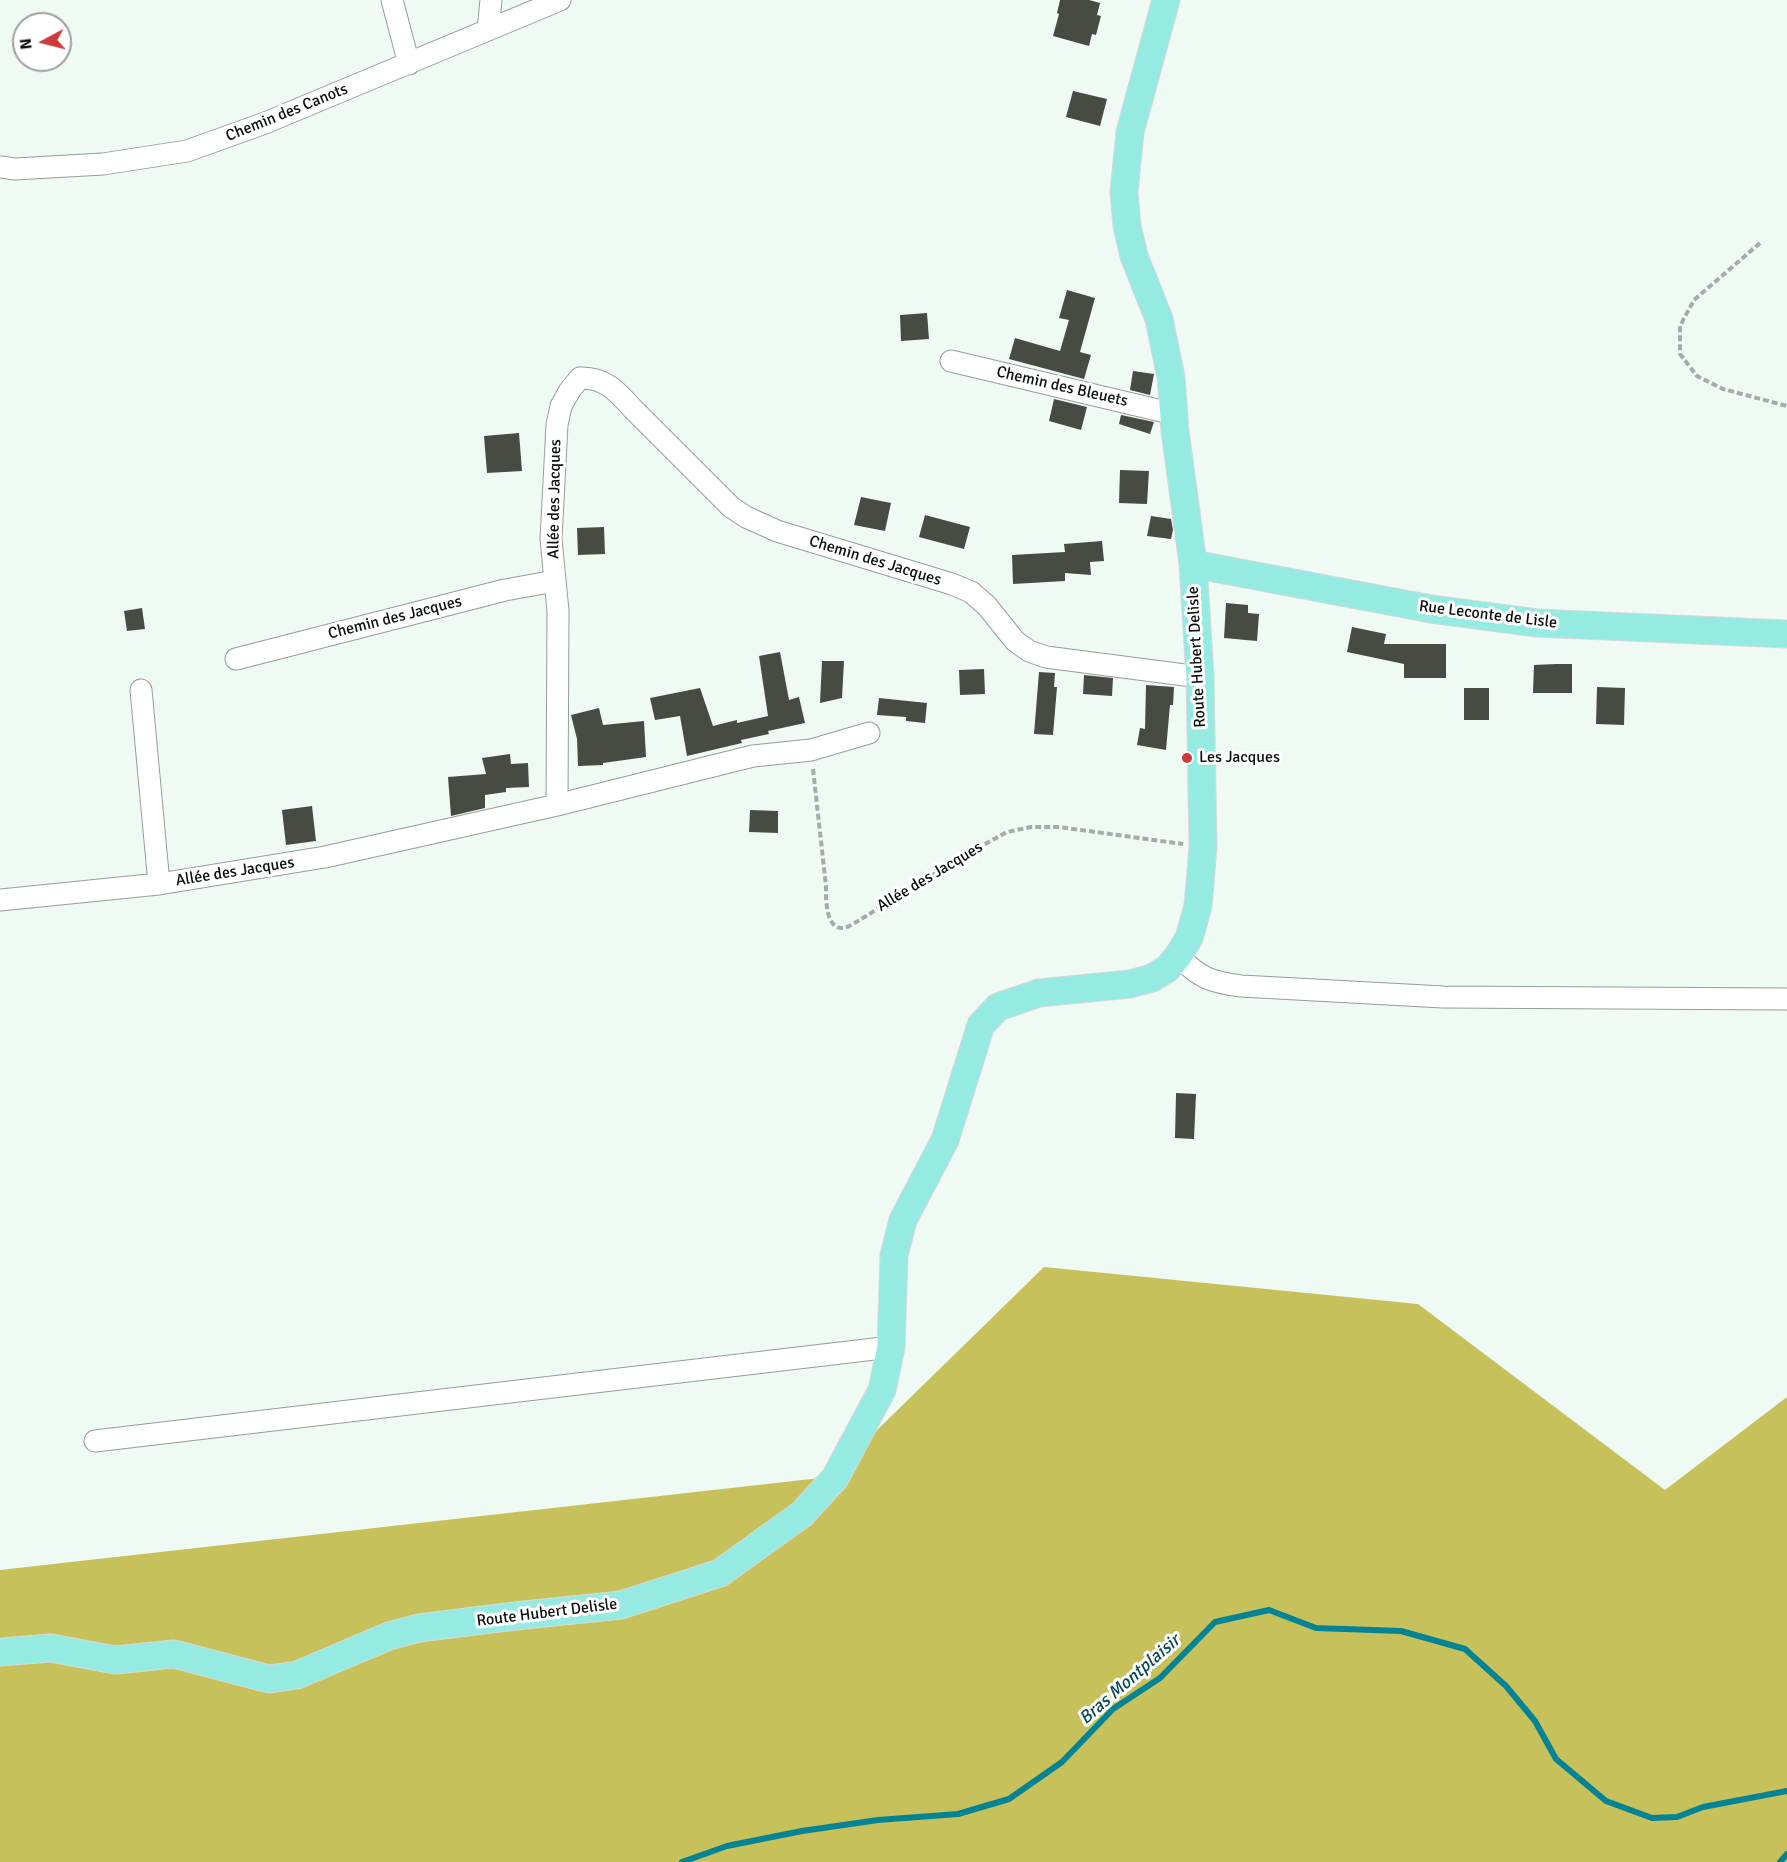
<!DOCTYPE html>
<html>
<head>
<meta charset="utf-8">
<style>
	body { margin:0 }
	#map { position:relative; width:1787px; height:1862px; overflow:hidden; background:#f0faf4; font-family:Signika,sans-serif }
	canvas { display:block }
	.north { position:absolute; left:12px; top:12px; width:60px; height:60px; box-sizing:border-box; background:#fff; border:2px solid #9d9f9e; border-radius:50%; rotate:263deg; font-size:16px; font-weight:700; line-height:24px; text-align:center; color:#0a0e0c }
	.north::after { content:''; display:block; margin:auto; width:21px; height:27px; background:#ca3b3a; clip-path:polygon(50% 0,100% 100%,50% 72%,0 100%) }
</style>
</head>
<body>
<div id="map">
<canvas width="1787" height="1862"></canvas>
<div class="north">N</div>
</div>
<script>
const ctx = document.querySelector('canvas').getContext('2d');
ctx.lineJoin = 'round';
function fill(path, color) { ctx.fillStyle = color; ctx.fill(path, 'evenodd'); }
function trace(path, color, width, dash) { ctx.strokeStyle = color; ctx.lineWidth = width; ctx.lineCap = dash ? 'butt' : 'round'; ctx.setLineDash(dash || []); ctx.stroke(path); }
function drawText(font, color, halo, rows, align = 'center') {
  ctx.font = font + ' Signika,sans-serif'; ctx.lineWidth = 6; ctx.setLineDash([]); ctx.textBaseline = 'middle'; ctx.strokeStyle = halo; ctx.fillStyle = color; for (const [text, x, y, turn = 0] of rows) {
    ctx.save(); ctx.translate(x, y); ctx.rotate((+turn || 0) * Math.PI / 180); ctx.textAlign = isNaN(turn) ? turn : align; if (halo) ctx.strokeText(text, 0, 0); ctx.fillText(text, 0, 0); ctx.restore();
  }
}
fill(new Path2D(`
	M 1044,1267 L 1418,1304 L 1665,1490 L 1787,1397 L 1787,1862 L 0,1862 L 0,1570 L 829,1477 Z`), '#c7c15b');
trace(new Path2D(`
	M 682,1862 L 727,1846 L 802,1831 L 878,1820 L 958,1814 L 1009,1799 L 1062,1762 L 1113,1709 L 1160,1678 L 1215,1622 L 1269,1610 L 1316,1628 L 1401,1631 L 1465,1649 L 1506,1686 L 1535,1721 L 1556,1759 L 1606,1801 L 1652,1818 L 1677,1817 L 1703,1807 L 1787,1791
	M 1780,1862 L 1787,1854`), '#038394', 6);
fill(new Path2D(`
	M 1060,0 L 1089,0 L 1100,3 L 1097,15 L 1101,16 L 1096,35 L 1092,34 L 1089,46 L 1053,36 L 1059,14 L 1057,13 Z
	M 1073,91 L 1107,99 L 1100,126 L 1066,117 Z
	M 1067,290 L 1095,298 L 1080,352 L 1091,355 L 1084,379 L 1009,359 L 1015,338 L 1060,351 L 1069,320 L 1059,318 Z
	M 927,313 L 929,339 L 901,341 L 900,315 Z
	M 1133,371 L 1154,374 L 1150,395 L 1130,390 Z
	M 1054,399 L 1087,407 L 1081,430 L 1049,421 Z
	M 1121,415 L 1154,422 L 1150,434 L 1119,424 Z
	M 519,433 L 522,471 L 487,473 L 484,436 Z
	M 1120,470 L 1149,471 L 1147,504 L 1119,503 Z
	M 861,497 L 891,503 L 885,531 L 854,525 Z
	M 925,515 L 970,527 L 964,549 L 919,537 Z
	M 1151,516 L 1171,519 L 1173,530 L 1171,539 L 1147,536 Z
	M 604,527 L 605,554 L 578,555 L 577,528 Z
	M 1102,541 L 1104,561 L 1090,562 L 1091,575 L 1065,573 L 1065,581 L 1013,584 L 1012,555 L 1065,552 L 1064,544 Z
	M 1226,603 L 1248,605 L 1248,613 L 1259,614 L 1257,641 L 1224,638 Z
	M 142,608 L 145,629 L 127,631 L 124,611 Z
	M 1352,627 L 1386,634 L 1384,644 L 1446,644 L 1446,678 L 1404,678 L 1404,664 L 1347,652 Z
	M 780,652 L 789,700 L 799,697 L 805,723 L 768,731 L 769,734 L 741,740 L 742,743 L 687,756 L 680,716 L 655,720 L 650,698 L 700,688 L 713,726 L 737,720 L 737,723 L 768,716 L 759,656 Z
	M 822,661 L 844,661 L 842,698 L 820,703 Z
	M 1556,664 L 1572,664 L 1572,693 L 1533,693 L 1534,665 Z
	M 984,669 L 985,694 L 960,695 L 959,670 Z
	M 1039,672 L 1055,673 L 1054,687 L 1057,687 L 1053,735 L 1034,734 Z
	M 1084,675 L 1113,678 L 1112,696 L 1083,694 Z
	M 1146,685 L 1174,687 L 1173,705 L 1170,705 L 1166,750 L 1137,745 L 1140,728 L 1145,729 Z
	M 1597,687 L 1625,688 L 1624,725 L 1596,724 Z
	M 1464,688 L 1489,688 L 1489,720 L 1464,720 Z
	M 879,698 L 927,703 L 925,723 L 906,721 L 906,717 L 877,715 Z
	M 599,708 L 603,725 L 644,721 L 646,757 L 603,763 L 603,765 L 578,766 L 577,739 L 571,715 Z
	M 510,754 L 511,764 L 528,763 L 529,787 L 506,788 L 506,792 L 485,795 L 485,808 L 451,816 L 448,777 L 486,774 L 482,758 Z
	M 312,806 L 316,841 L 286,845 L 282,810 Z
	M 750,810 L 778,811 L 778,833 L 749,832 Z
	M 1176,1093 L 1196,1094 L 1194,1139 L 1175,1138 Z`), '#474b44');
const minor = new Path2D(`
	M 392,0 L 409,64
	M 488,30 L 491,0
	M 0,167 L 15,169 L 103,164 L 187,151 L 265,123 L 560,0
	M 951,361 L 1174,414
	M 236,659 L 505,590 L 555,581
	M 141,690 L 159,884
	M 557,805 L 558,611 L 551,539 L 557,425 L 561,406 L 570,390 L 580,378 C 604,377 617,391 632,408 L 731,507 L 746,517 L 777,531 L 952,584 L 971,592 L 987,606 L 1015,641 L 1029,651 L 1046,657 L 1200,677
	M 0,900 L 159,884 L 325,857 L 557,805 L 753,756 L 811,750 L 869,733
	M 1178,956 C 1200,978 1210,982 1241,986 L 1443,997 L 1787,999
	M 95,1441 L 891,1347`);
const major = new Path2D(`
	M 1193,564 L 1431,609 L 1537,623 L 1787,634
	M 0,1652 L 51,1648 L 115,1660 L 174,1654 L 269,1679 L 297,1675 L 389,1636 L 419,1628 L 515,1616 L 621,1605 L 720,1573 L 802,1514 L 835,1478 L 882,1390 L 891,1347 L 894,1255 L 903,1220 L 945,1140 L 981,1025 L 998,1007 L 1039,993 L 1130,984 L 1152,978 L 1167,969 L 1178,956 L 1189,938 L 1198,906 L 1203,847 L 1200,677 L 1193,564 L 1175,431 L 1171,377 L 1159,319 L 1134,256 L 1127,226 L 1124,192 L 1130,132 L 1166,0`);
trace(minor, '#949e98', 23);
trace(major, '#d8d8d8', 29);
trace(new Path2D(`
	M 1760,243 L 1694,300 L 1680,326 L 1680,354 L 1697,376 L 1723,389 L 1787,406
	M 813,769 L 826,886 C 826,898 825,930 844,928 C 849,927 854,923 858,921 L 965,855 L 1007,832 L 1031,827 L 1059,827 L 1183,844`), '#a4aca7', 4, [6, 3]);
trace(minor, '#fff', 21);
trace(major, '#95ebe2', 27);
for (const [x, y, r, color] of [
	[1187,758,6,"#ca3b3a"]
]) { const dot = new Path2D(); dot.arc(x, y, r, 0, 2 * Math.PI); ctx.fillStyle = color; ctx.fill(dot); trace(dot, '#fff', 2); }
drawText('16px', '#0a0e0c', '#fff', [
	["Chemin des Canots",287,113,-22],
	["Chemin des Bleuets",1062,387,13],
	["Allée des Jacques",555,499,-89],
	["Chemin des Jacques",875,561,17],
	["Rue Leconte de Lisle",1488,615,7],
	["Chemin des Jacques",395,618,-14],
	["Route Hubert Delisle",1197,657,-93],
	["Allée des Jacques",235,872,-9],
	["Allée des Jacques",930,877,-31],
	["Route Hubert Delisle",547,1613,-7]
]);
drawText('16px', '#0a0e0c', '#fff', [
	["Les Jacques",1199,758]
], 'left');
drawText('italic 18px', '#094954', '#fff', [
	["Bras Montplaisir",1130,1680,-41]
]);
</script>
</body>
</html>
